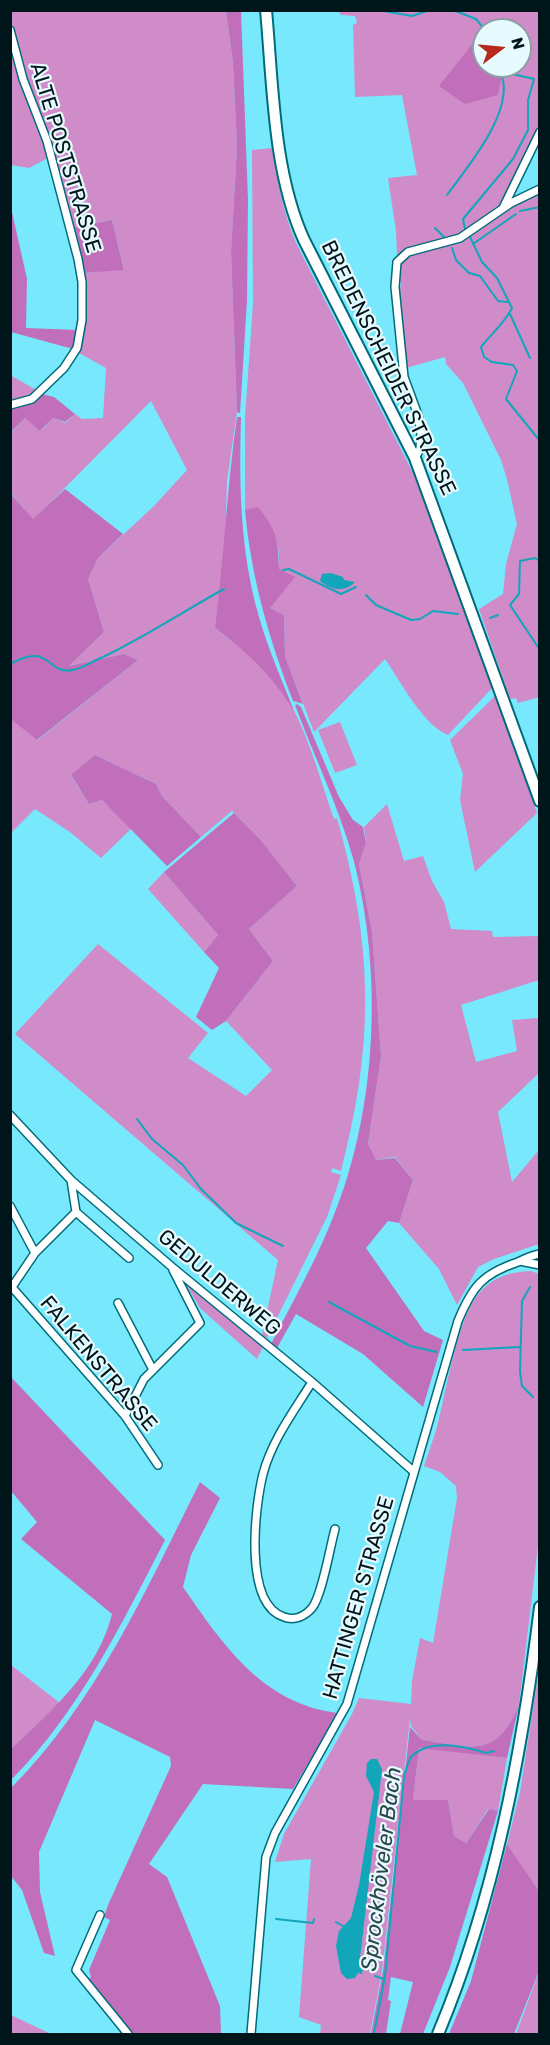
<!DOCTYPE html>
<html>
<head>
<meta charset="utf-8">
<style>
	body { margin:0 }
	#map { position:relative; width:550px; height:2045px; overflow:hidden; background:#78e8fc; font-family:Rubik,sans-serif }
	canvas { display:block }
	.frame { position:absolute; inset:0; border:12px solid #00161a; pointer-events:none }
	.north { position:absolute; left:472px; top:18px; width:60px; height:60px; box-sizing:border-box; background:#e7fafe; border:2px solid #8b9fa3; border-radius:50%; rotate:74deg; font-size:16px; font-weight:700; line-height:24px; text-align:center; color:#00161a }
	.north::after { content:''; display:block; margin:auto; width:21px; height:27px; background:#b72a1b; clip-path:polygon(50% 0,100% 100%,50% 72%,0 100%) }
</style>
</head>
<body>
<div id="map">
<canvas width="550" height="2045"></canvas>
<div class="frame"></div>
<div class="north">N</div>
</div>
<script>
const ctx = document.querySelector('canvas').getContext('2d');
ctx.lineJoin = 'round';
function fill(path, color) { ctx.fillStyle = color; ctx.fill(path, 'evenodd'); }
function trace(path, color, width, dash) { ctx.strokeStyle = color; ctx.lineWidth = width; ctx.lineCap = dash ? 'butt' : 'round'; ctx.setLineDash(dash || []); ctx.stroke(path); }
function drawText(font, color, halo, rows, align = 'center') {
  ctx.font = font + ' Rubik,sans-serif'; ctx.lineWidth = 4.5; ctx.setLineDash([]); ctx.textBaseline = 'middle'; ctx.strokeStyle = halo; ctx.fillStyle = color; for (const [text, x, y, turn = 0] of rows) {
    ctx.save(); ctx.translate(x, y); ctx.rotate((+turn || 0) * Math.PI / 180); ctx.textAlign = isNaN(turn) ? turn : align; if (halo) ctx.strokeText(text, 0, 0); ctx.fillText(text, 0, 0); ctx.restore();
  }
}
fill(new Path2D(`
	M 338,10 L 539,11 L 539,127 L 525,163 L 497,209 L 539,188 L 540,697 L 518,703 L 516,698 L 510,699 L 479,609 L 503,594 L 506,564 L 517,524 L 507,479 L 501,460 L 463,383 L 446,364 L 445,357 L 406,368 L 399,300 L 401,283 L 398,279 L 396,231 L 388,178 L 417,175 L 402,95 L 355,97 L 353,25 L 357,23 L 355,16 L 341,15 ZM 484,30 L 520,30 L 520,66 L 484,66 Z
	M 11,11 L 226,11 L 233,63 L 237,147 L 231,252 L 237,412 L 227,481 L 225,552 L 215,628 C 235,644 257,659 274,679 C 303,714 319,776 334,819 L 337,818 C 373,947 375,1041 341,1171 L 332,1168 L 331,1172 L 341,1175 L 327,1217 L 267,1338 L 262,1335 L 278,1260 L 15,1034 L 98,944 L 208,1033 L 188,1058 L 246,1096 L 272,1070 L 226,1021 L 273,961 L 249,929 L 297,886 L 260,839 L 232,811 L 201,837 L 162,796 L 156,784 L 95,755 L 71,776 L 89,804 L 102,800 L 132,828 L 101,858 L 70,832 L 35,809 L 11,833 L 11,718 L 38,740 L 138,660 L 124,654 L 69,666 L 104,632 L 88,579 L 98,558 L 154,506 L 187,470 L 151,401 L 33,520 L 11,493 L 11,433 L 25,418 L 41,431 L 53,418 L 65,423 L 75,414 L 82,419 L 103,418 L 106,368 L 79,353 L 86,320 L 83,273 L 124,269 L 112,220 L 72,228 L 11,21 Z
	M 10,43 L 47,152 L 46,159 L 29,168 L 11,165 Z
	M 272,148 C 277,182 283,211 296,243 L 415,477 L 494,686 L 448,735 C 423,725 401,682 385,659 L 314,732 L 285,656 L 284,615 L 270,608 C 280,563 288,547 258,508 L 245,510 L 245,417 L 253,304 L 252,150 Z
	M 10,375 L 38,391 L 29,398 L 11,404 Z
	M 497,694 L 537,813 L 475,872 L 460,800 L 463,774 L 450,740 Z
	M 340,722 L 357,765 L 335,773 L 318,730 Z
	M 387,804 L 404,861 L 423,856 L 432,881 L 444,902 L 451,929 L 492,931 L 493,937 L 539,936 L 539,980 L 461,1005 L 476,1062 L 517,1051 L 512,1020 L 539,1018 L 539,1073 L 498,1112 L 512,1182 L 539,1150 L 539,1244 L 494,1259 L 478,1267 L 457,1305 L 439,1269 L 399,1223 L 413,1180 L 395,1157 L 375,1160 L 368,1144 L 381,1056 L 372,933 L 359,864 L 366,843 L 364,827 Z
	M 164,872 L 218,935 L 204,952 L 148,889 Z
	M 531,1271 L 539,1274 L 539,1537 L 519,1705 C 495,1760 472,1747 422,1740 L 411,1726 L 410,1719 L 382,1971 L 370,2034 L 320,2034 L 321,2025 L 299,2017 L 311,1859 L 275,1862 L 284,1834 L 352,1714 L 359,1698 L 411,1704 L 412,1681 L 420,1638 L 433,1643 L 457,1498 L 456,1486 L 440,1472 L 424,1466 C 428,1454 432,1442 436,1431 C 446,1396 457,1315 481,1291 C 495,1276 511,1272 531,1271 Z
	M 181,1276 L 264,1345 L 257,1359 L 200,1308 Z
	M 11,1665 L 60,1703 L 11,1749 Z
	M 539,1670 L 539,1893 L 507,1844 L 520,1792 Z
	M 419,1747 L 507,1758 L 498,1811 L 488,1809 L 466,1843 L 454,1836 L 448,1800 L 413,1800 Z
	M 539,1972 L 539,2034 L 515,2034 L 516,2034 Z
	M 11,2015 L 51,2034 L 11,2034 Z`), '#d08bc9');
fill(new Path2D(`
	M 226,11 L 241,11 L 248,200 L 247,301 L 240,413 L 237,412 L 231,252 L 237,147 L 233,63 Z
	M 474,42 L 484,44 L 484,66 L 504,66 L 498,95 L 465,104 L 439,86 Z
	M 10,203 L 27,279 L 26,328 L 78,330 L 73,349 L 11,332 Z
	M 112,220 L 124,270 L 82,273 L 72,228 Z
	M 42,394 L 54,397 L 75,414 L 65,422 L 53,418 L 40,431 L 25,418 L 11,432 L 11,408 L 32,402 Z
	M 237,417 L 241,417 C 239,485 240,551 259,617 C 268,649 282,680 294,711 C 271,674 249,654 215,628 C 224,557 227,487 237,417 Z
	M 65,489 L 123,534 L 98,558 L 88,579 L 104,632 L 69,666 L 124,654 L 138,660 L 37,740 L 11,719 L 11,494 L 33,519 Z
	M 258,507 C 277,531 278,539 279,569 L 295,577 L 270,608 L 284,615 L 285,656 L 303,704 L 293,701 C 269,639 251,577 245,510 Z
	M 297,704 L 301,707 L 339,797 L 353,820 L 363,827 L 366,843 L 359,864 L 372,932 L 381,1056 L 368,1144 L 376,1160 L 395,1158 L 413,1180 L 399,1223 L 388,1221 L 366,1248 L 424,1331 L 443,1340 L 423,1407 L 363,1354 L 296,1314 L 277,1348 L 271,1344 C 291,1305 313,1266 330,1225 C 377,1115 384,974 353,858 C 338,805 314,756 295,705 Z
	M 95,755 L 156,784 L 162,796 L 201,837 L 167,866 L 102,800 L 89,804 L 71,775 Z
	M 234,813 L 260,839 L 297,886 L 249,929 L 273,961 L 226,1021 L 212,1030 L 196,1017 L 219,968 L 204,952 L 218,935 L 164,872 Z
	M 11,1377 L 165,1540 C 121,1625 79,1712 11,1780 L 11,1749 C 52,1710 98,1671 112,1614 L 21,1539 L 37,1522 L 11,1491 Z
	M 200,1482 L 220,1498 L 191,1555 L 183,1587 C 223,1645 263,1704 338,1713 L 293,1789 L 203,1784 L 149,1864 L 167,1877 L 220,2006 L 221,2034 L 133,2034 L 88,1980 L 91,1977 L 89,1970 L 110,1920 L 104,1917 L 108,1905 L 171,1766 L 170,1757 L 95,1720 L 39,1852 L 40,1892 L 55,1956 L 44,1953 L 22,1890 L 11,1876 L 11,1788 C 96,1703 147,1588 200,1482 Z
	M 519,1705 L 507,1758 L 419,1748 L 413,1800 L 448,1800 L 454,1836 L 466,1843 L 489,1809 L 498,1811 L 450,1967 L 423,2034 L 400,2034 L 413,1982 L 391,1977 L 388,2000 L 391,2001 L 386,2034 L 371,2034 L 383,1971 L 410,1727 L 422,1740 C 472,1747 495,1760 519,1705 Z
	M 507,1844 L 540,1893 L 539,1971 L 514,2034 L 449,2034 L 471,1981 Z`), '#c16fba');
fill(new Path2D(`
	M 331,573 L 343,577 L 344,580 L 355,582 C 344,593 332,590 320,581 L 322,574 Z
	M 371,1759 L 377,1759 L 382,1769 L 359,1967 L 363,1969 L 362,1974 L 358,1973 L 355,1978 L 347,1979 L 341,1973 L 336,1946 L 339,1931 L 351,1918 L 359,1885 L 374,1792 L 366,1776 L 367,1763 Z`), '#11a6ba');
trace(new Path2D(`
	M 378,10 L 412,16 L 430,10
	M 453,10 L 476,19 L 485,30
	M 447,195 C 468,166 518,108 500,71
	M 520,211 L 540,207
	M 435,228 L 446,239
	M 465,229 L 463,219 L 513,159 L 528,130 L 528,100 L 534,79 L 504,72 L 492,66
	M 470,237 L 482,262 L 497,278 L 512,308 C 504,324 492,333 481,347 L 484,357 L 492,362 L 513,365 L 517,371 L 506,399 L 540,441
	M 473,244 L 516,214
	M 452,248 L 456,260 L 469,273 L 480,276 L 498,301 L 507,302
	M 510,314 L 530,358
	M 540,561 L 535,558 L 520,561 L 519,594 L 510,605 L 540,650
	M 283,570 L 289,569 L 341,594 L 356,587
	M 366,595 L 376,605 L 411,620 L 420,619 L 433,611 L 458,614
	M 490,618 L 498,615
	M 10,664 C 52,641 45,675 73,670 C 83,668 93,661 103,657 C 145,637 184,611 224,589
	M 137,1119 L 152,1139 L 183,1165 L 201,1189 L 236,1223 L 283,1246
	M 530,1287 L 522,1301 L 520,1372 L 522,1386 L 533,1397
	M 329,1302 L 410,1346 L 437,1352
	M 463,1350 L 520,1347
	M 276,1919 L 313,1923 L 314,1919
	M 336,1922 L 343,1926
	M 375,1976 L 384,1979
	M 374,2034 L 385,1976 L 404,1776 C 406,1770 408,1762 411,1757 C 429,1738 464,1746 486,1753 L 494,1751`), '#11a6ba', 2);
const street = new Path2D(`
	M 10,30 L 23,79 L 47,141 L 78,259 L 82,282 L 82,320 L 77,348 L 64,368 L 32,399 L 10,405
	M 503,208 L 540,132
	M 415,458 L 420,449 L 421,433 L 418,415 L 404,377 L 395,287 L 397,262 L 408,252 L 460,238 L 511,203 L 540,189
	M 10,1115 L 71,1180 L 172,1267 L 312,1382 L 413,1471
	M 10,1206 L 35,1253
	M 76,1212 L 129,1258
	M 520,1261 L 540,1265
	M 10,1285 L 125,1416 L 158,1465
	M 12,1287 L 35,1253 L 76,1212 L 71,1180
	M 118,1303 L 153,1370
	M 312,1382 C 294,1411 272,1440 263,1474 C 255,1506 243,1604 284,1617 C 295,1621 305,1616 312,1608 C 322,1596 330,1547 335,1529
	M 125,1416 L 144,1379 L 200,1323 L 173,1270
	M 100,1915 L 76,1970 L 128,2034
	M 251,2034 L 266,1857 L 275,1833 L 347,1704 L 458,1321 C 472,1287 482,1274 518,1262 C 525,1259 531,1255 540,1254`);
const primary = new Path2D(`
	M 266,10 C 273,85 273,172 304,240 L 415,458 L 540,801
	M 438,2034 C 495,1898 522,1753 540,1607`);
trace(street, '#006c7a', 10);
trace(primary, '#006c7a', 14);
trace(street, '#fff', 7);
trace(primary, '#fff', 10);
drawText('21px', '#00161a', '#e7fafe', [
	["ALTE POSTSTRASSE",65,158,73],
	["BREDENSCHEIDER STRASSE",388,368,64],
	["GEDULDERWEG",219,1283,40],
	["FALKENSTRASSE",98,1364,50],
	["HATTINGER STRASSE",359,1598,-74]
]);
drawText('italic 22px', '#2a454a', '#e7fafe', [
	["Sprockhöveler Bach",382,1869,-83]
]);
</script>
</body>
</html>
